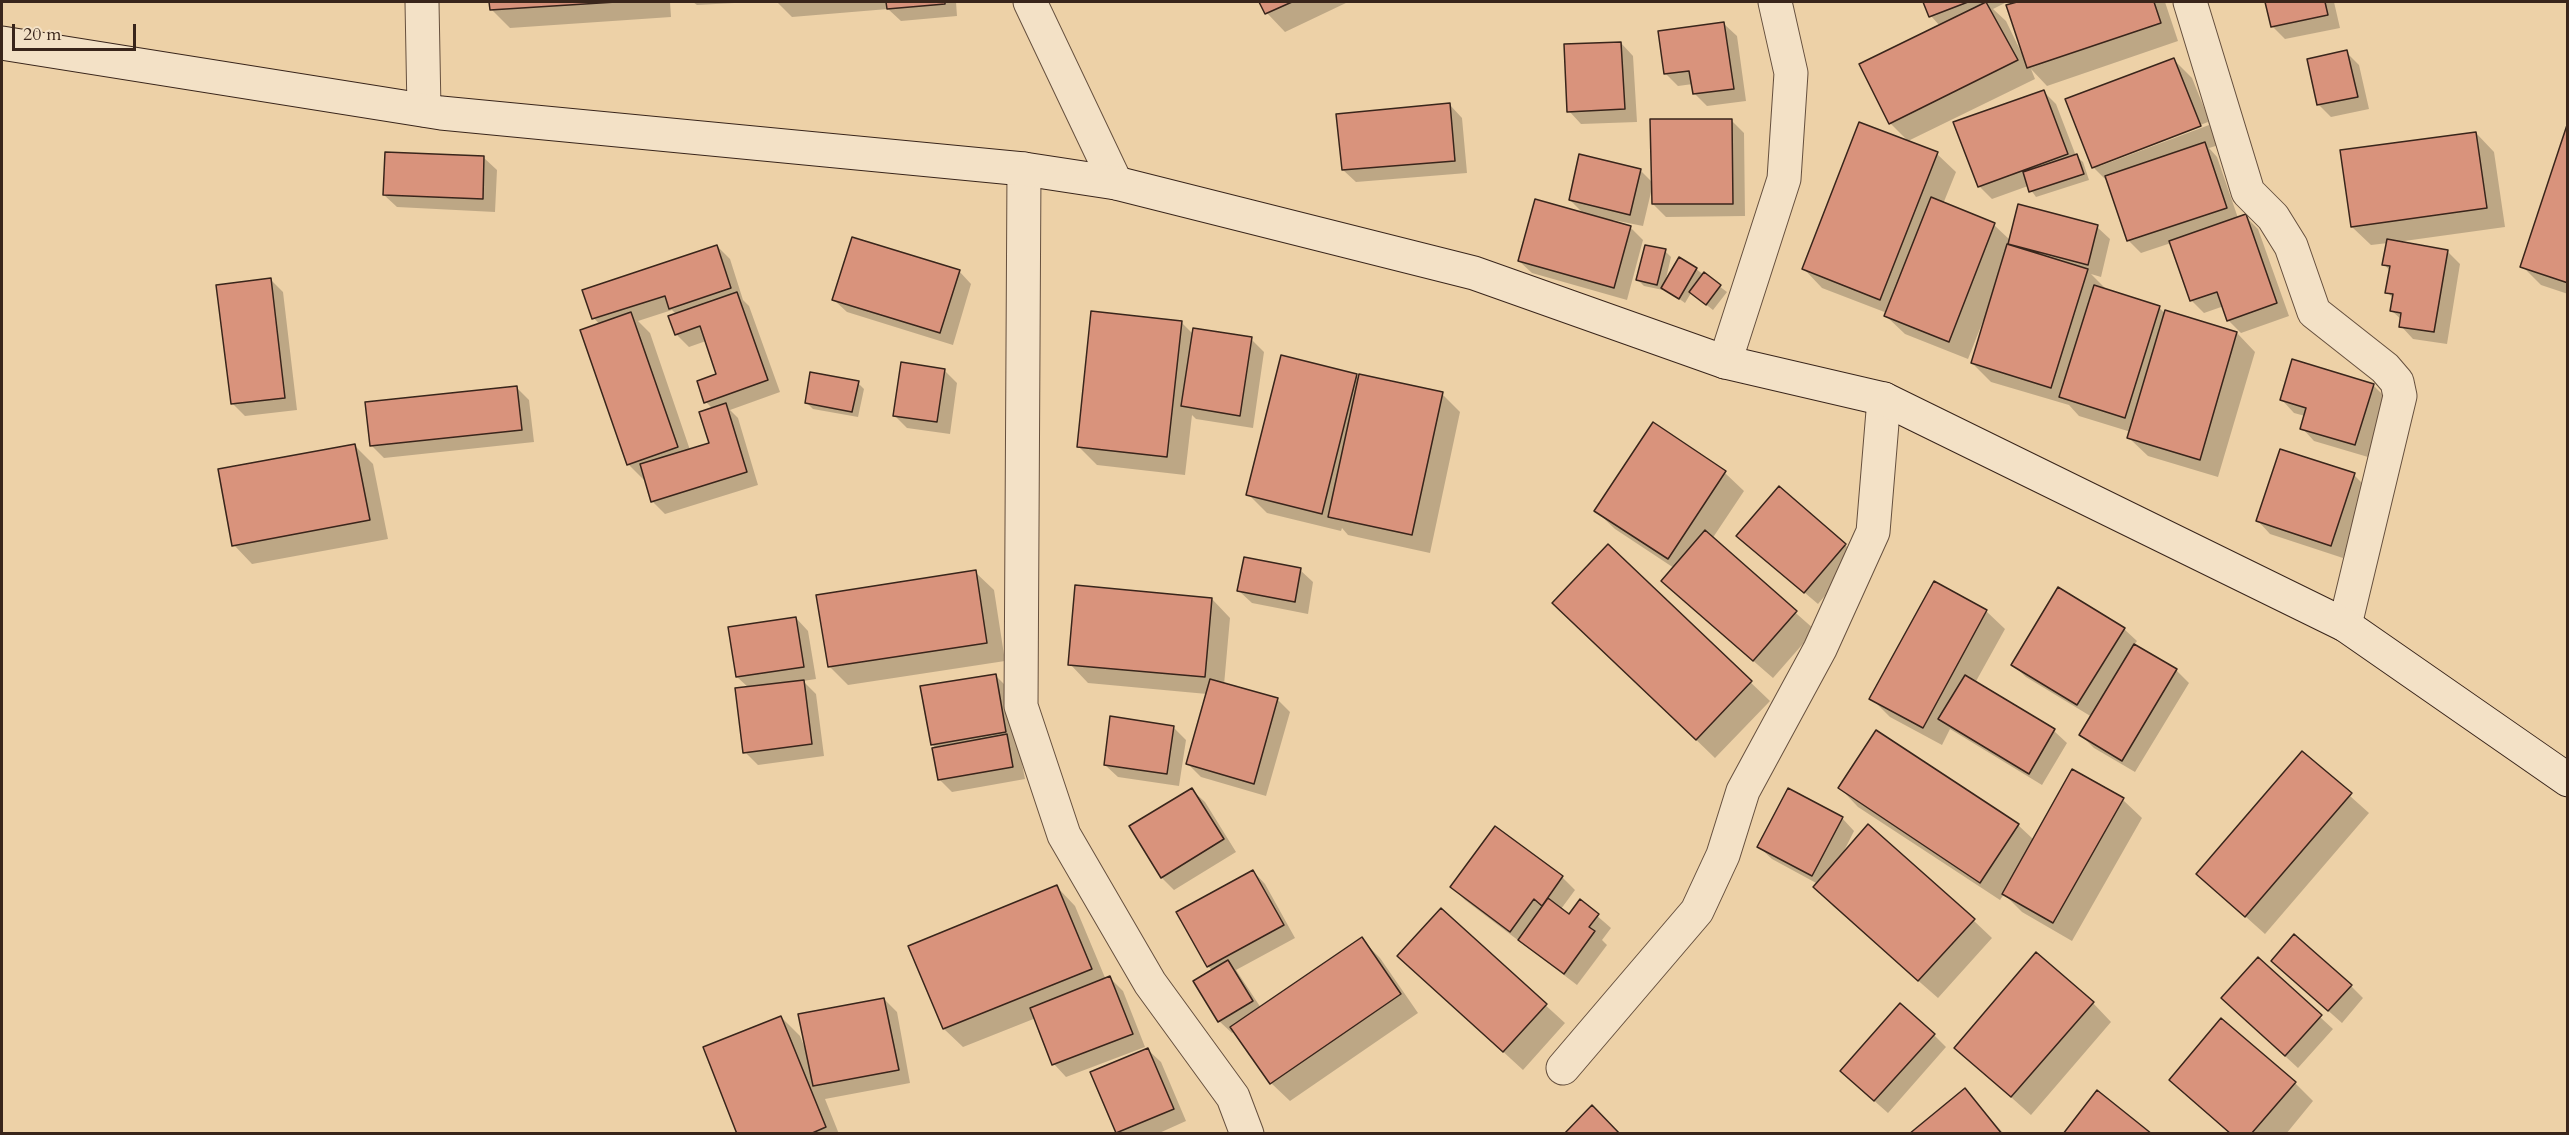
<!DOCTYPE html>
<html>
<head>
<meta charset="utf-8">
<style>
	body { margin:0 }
	#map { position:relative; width:2569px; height:1135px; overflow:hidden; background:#edd1a7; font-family:Cardo,serif }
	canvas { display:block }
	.frame { position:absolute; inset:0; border:3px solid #39251b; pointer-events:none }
	.scale { position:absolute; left:12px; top:24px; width:124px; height:27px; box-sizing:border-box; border:3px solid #39251b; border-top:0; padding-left:8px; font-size:18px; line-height:21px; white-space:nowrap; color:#39251b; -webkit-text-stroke:4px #f3e1c6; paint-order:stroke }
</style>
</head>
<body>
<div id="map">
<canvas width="2569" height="1135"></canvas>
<div class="frame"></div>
<div class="scale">20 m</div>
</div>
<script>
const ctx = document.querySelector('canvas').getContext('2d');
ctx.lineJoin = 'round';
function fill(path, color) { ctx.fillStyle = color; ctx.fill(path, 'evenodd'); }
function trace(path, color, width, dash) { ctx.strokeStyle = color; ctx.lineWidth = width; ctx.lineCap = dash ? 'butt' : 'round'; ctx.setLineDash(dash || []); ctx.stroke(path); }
fill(new Path2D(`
	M 491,2 L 670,2 L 671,17 L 510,28 L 491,9 Z
	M 693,2 L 753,2 L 697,5 Z
	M 777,2 L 956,2 L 957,16 L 901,21 L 888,9 L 792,17 Z
	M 1261,2 L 1348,2 L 1285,32 L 1267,13 Z
	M 1925,2 L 2007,2 L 1993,9 L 2006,21 L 2021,52 L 2023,51 L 2008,6 L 2022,2 L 2165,2 L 2178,41 L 2047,86 L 2031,69 L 2035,79 L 1908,141 L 1890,123 L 1940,26 L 1931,16 Z
	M 2267,2 L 2334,2 L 2340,28 L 2285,39 L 2272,26 Z
	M 1724,24 L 1737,36 L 1746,101 L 1707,106 L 1694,93 L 1693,84 L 1678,86 L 1665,73 Z
	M 1621,43 L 1633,56 L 1637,122 L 1581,124 L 1569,111 Z
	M 2346,52 L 2359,65 L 2369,109 L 2331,117 L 2318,104 Z
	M 2173,59 L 2192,78 L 2219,145 L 2209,148 L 2217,157 L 2238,218 L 2245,216 L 2258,229 L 2289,316 L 2241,333 L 2228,320 L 2224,306 L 2204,313 L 2191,300 L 2171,243 L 2141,253 L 2128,240 L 2109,183 L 2093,167 ZM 2208,122 L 2209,125 L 2100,166 L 2100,163 Z
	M 2043,91 L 2056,104 L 2076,156 L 2083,162 L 2089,180 L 2036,197 L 2028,186 L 1992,199 L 1979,186 Z
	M 1450,105 L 1462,118 L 1467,173 L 1356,182 L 1343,170 Z
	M 1731,120 L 1744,133 L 1745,216 L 1666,217 L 1653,204 L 1652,188 L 1643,226 L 1613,220 L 1612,222 L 1630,227 L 1643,240 L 1627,300 L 1532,273 L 1519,261 L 1584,214 L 1570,200 L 1640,170 L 1653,183 Z
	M 2568,128 L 2568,294 L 2541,285 L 2522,266 Z
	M 2476,133 L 2494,152 L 2505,227 L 2397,242 L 2447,251 L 2460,264 L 2447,344 L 2413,339 L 2401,326 L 2402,320 L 2392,311 L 2394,299 L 2387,292 L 2390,271 L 2384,264 L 2388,243 L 2371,245 L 2352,227 Z
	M 1937,154 L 1956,172 L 1943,204 L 1994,225 L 2010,240 L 2097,227 L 2110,239 L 2101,277 L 2091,274 L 2106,289 L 2159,307 L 2165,314 L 2237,333 L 2255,352 L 2218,477 L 2148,456 L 2129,438 L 2131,432 L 2079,416 L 2069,405 L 1991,382 L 1972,363 L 1985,322 L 1983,321 L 1968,359 L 1905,334 L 1886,316 L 1887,313 L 1822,288 L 1804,269 Z
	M 484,158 L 497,170 L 495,212 L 397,207 L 384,195 Z
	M 717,246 L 730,259 L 743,300 L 749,306 L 780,392 L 730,410 L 738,418 L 758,485 L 665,514 L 652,501 L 647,483 L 628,464 L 600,325 L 594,318 L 584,291 ZM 672,310 L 677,315 L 676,334 L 689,347 L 706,341 L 718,374 L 706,402 L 713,409 L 710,444 L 690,450 L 650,333 L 638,321 Z
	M 1665,251 L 1671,257 L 1665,283 L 1696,269 L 1727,292 L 1713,310 L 1691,293 L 1685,303 L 1664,288 L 1663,290 L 1644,286 L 1638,280 Z
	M 959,271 L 971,284 L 953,345 L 847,312 L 834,300 Z
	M 270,279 L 283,292 L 297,410 L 245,416 L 232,403 Z
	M 1181,322 L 1194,335 L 1251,339 L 1264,352 L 1253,428 L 1196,419 L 1192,415 L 1185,475 L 1097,465 L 1078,446 Z
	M 944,370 L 957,383 L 950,434 L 907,428 L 895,416 Z
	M 1356,375 L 1359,379 L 1442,394 L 1460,412 L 1430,553 L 1348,535 L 1342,528 L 1341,531 L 1267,513 L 1248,494 Z
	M 858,383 L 864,389 L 858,417 L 813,409 L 807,403 Z
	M 2373,385 L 2386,398 L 2368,457 L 2314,441 L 2302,428 L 2305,416 L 2294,413 L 2282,400 Z
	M 516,387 L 529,400 L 534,442 L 384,458 L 371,445 Z
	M 1653,425 L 1725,473 L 1744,491 L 1712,539 L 1815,630 L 1773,678 L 1682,599 L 1674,568 L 1615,529 L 1596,511 Z
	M 354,445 L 373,464 L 388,539 L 252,564 L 234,545 Z
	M 2354,475 L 2367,488 L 2343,558 L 2270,534 L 2258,521 Z
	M 1738,536 L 1845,545 L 1858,557 L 1818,604 Z
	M 1608,546 L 1770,701 L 1715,758 L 1573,621 Z
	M 1300,570 L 1313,582 L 1308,614 L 1252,603 L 1239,591 Z
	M 975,572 L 994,590 L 1005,661 L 848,685 L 829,666 Z
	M 1212,599 L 1230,618 L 1224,685 L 1277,699 L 1290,712 L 1266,796 L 1201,777 L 1188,764 L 1207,694 L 1088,683 L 1070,664 Z
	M 1986,611 L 2005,629 L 1975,683 L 2054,731 L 2067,743 L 2042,785 L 1950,729 L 1942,745 L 1890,717 L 1871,698 Z
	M 796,618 L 808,631 L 816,679 L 803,681 L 816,694 L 824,756 L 758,765 L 745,752 L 749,688 L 737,677 Z
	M 2124,629 L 2137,641 L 2134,645 L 2176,670 L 2189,683 L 2135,772 L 2094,748 L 2081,735 L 2092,717 L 2026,677 L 2013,665 Z
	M 995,675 L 1008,688 L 1016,745 L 1019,748 L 1025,779 L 952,792 L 939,779 L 936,749 L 932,744 Z
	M 1173,727 L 1186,740 L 1179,786 L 1118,777 L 1105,765 Z
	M 2302,753 L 2369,813 L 2265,934 L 2198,874 Z
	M 1840,788 L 2018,825 L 2034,840 L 2123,800 L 2142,818 L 2072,941 L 2022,912 L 2004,894 L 2000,900 L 1858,807 Z
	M 1192,790 L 1205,802 L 1236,852 L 1174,890 L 1162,878 L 1131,827 Z
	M 1842,818 L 1854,831 L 1842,855 L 1973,920 L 1992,938 L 1938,998 L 1833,906 L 1815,887 L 1818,884 L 1772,859 L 1759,847 Z
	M 1495,828 L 1562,877 L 1575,890 L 1561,909 L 1569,916 L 1580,901 L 1611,928 L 1602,940 L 1607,945 L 1577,985 L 1465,900 L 1452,887 Z
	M 1253,871 L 1265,884 L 1295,938 L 1236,970 L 1261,1008 L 1361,939 L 1380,958 L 1418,1013 L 1290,1101 L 1271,1083 L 1235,1031 L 1232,1033 L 1219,1021 L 1213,971 L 1208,966 Z
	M 1057,887 L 1075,906 L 1106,980 L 1110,978 L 1123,991 L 1145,1047 L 1066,1077 L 1054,1064 L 1036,1018 L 963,1047 L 944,1029 L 910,947 Z
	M 1441,910 L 1565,1023 L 1523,1070 L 1399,956 Z
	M 2258,960 L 2333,1029 L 2298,1068 L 2236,1011 Z
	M 2286,973 L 2351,986 L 2363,998 L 2342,1023 Z
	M 884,999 L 897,1012 L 910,1083 L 825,1099 L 839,1134 L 739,1134 L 781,1017 L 800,1036 L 806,1051 Z
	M 2093,1003 L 2111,1022 L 2031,1115 L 1956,1048 Z
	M 1934,1035 L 1946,1047 L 1888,1113 L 1854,1083 Z
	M 1148,1050 L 1161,1062 L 1186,1121 L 1157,1134 L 1119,1134 Z
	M 2171,1080 L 2295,1083 L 2313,1101 L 2286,1134 L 2230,1134 Z
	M 1965,1090 L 2004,1134 L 1911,1134 Z`), '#0003');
const building = new Path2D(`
	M 489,2 L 616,2 L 490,10 Z
	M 886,2 L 945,2 L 945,4 L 887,9 Z
	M 1259,2 L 1292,2 L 1265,14 Z
	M 1923,2 L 1968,2 L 1929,17 Z
	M 1986,2 L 2018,60 L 1889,124 L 1859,64 Z
	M 2017,2 L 2154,2 L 2161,23 L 2027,68 L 2006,5 Z
	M 2265,2 L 2325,2 L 2328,15 L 2271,27 Z
	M 1724,22 L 1734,89 L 1693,94 L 1689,71 L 1664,74 L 1658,31 Z
	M 1621,42 L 1625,109 L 1567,112 L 1564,44 Z
	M 2347,50 L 2358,97 L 2317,105 L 2307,59 Z
	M 2174,58 L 2201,126 L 2092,168 L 2065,99 Z
	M 2044,90 L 2068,154 L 1978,187 L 1953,122 Z
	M 1450,103 L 1455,161 L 1342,170 L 1336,114 Z
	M 1650,119 L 1732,119 L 1733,204 L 1652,204 Z
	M 1859,122 L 1938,152 L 1880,300 L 1802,269 Z
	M 2567,125 L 2568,125 L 2568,283 L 2520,267 Z
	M 2476,132 L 2487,208 L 2351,227 L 2340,150 Z
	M 2205,142 L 2227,208 L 2127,241 L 2105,176 Z
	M 385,152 L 484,156 L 483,199 L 383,195 Z
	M 1579,154 L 1641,169 L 1630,215 L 1569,200 Z
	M 2077,154 L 2084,174 L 2029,192 L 2023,172 Z
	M 1931,197 L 1995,223 L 1949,342 L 1884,316 Z
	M 1535,199 L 1631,226 L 1614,288 L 1518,261 Z
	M 2018,204 L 2098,225 L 2088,265 L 2008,244 Z
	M 2246,214 L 2277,303 L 2227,321 L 2217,292 L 2190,301 L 2169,241 Z
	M 852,237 L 960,270 L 940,333 L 832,300 Z
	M 2387,239 L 2448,250 L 2434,332 L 2399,327 L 2401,313 L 2390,311 L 2393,294 L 2385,293 L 2390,266 L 2382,265 Z
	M 2007,244 L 2088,269 L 2051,388 L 1971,363 Z
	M 717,245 L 731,288 L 669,309 L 665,296 L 592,319 L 582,290 Z
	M 1645,245 L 1666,249 L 1657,285 L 1636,280 Z
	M 1679,257 L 1697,268 L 1679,299 L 1661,288 Z
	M 1704,272 L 1721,285 L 1706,305 L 1689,292 Z
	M 271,278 L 285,398 L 231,404 L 216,285 Z
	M 2094,285 L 2160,306 L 2125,418 L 2059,397 Z
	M 737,292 L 768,380 L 704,403 L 697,381 L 716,374 L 700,326 L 675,335 L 668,316 Z
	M 2165,310 L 2237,332 L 2200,460 L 2127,438 Z
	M 1091,311 L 1182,321 L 1167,457 L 1077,447 Z
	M 631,312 L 678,447 L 627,465 L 580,330 Z
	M 1193,328 L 1252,337 L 1240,416 L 1181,406 Z
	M 1281,355 L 1357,374 L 1322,514 L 1246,495 Z
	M 2292,359 L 2374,384 L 2355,445 L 2300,429 L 2306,408 L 2280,400 Z
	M 901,362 L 945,369 L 937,422 L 893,416 Z
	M 810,372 L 859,381 L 852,412 L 805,403 Z
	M 1359,374 L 1443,392 L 1412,535 L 1328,517 Z
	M 517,386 L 522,430 L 370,446 L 365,402 Z
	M 726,403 L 747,472 L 651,502 L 640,464 L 709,443 L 699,412 Z
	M 1653,422 L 1726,471 L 1668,559 L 1594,511 Z
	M 355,444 L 370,520 L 232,546 L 218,469 Z
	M 2280,449 L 2355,473 L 2331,546 L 2256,521 Z
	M 1779,486 L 1846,544 L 1804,593 L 1736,536 Z
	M 1705,530 L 1797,611 L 1753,661 L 1661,581 Z
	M 1608,544 L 1752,681 L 1696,740 L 1552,603 Z
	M 1244,557 L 1301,568 L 1295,602 L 1237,591 Z
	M 976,570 L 987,643 L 828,667 L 816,595 Z
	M 1934,581 L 1987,610 L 1923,728 L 1869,699 Z
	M 1075,585 L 1212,598 L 1205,677 L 1068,665 Z
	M 2058,587 L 2125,628 L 2077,705 L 2011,665 Z
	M 796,617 L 804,667 L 736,677 L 728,627 Z
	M 2134,644 L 2177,669 L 2122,761 L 2079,735 Z
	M 996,674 L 1006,732 L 931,745 L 920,686 Z
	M 1965,675 L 2055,729 L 2029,774 L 1938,719 Z
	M 1210,679 L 1278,698 L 1254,784 L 1186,764 Z
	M 804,680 L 812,744 L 743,753 L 735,688 Z
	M 1110,716 L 1174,726 L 1167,774 L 1104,765 Z
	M 1876,730 L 2019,824 L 1980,883 L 1838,788 Z
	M 1007,734 L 1013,767 L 938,780 L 932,748 Z
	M 2302,751 L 2352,793 L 2245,917 L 2196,874 Z
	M 2072,769 L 2124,798 L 2053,923 L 2002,894 Z
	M 1192,788 L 1224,839 L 1161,878 L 1129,826 Z
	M 1788,788 L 1843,817 L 1812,876 L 1757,847 Z
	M 1868,824 L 1975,919 L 1918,981 L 1813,887 Z
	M 1495,826 L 1563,876 L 1542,906 L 1534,899 L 1510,932 L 1450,887 Z
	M 1253,870 L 1284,925 L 1207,967 L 1176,912 Z
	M 1057,885 L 1092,969 L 943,1029 L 908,946 Z
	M 1548,898 L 1569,914 L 1580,899 L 1599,914 L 1589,927 L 1595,931 L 1564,974 L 1518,940 Z
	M 1441,908 L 1547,1004 L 1503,1052 L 1397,956 Z
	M 2294,934 L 2352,985 L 2328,1011 L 2271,961 Z
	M 1362,937 L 1401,994 L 1270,1084 L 1230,1027 Z
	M 2036,952 L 2094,1002 L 2011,1097 L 1954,1048 Z
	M 2258,957 L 2322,1015 L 2285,1056 L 2221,998 Z
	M 1228,960 L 1253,1001 L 1218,1022 L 1193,981 Z
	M 1110,976 L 1133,1034 L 1052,1065 L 1030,1008 Z
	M 884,998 L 899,1070 L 813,1086 L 798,1014 Z
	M 1900,1003 L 1935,1034 L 1874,1101 L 1840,1071 Z
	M 781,1016 L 826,1127 L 810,1134 L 737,1134 L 703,1047 Z
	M 2221,1018 L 2296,1082 L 2251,1134 L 2231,1134 L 2169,1080 Z
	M 1148,1048 L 1174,1109 L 1116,1133 L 1090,1072 Z
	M 1965,1088 L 2002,1134 L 1909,1134 Z
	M 2097,1090 L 2152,1134 L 2063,1134 Z
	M 1592,1105 L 1620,1134 L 1564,1134 Z`);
fill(building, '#d9937c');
trace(building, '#39251b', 1.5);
const street = new Path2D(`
	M 422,2 L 424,110
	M 1030,2 L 1116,183
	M 2190,2 L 2248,192 L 2273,217 L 2291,246 L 2314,312 L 2385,368 L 2397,382 L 2400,396 L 2345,625
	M 1024,169 L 1021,706 L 1064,835 L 1150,983 L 1233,1097 L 1247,1134
	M 1725,362 L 1784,179 L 1791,73 L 1775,2
	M 1563,1068 L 1697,911 L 1723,855 L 1743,791 L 1820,649 L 1873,532 L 1884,399`);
const secondary = new Path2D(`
	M 2,43 L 441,113 L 1024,169 L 1116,183 L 1474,273 L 1725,362 L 1884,399 L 2345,625 L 2568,780`);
trace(street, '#66503e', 35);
trace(secondary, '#39251b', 35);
trace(street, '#f3e1c6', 33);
trace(secondary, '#f3e1c6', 33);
</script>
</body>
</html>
